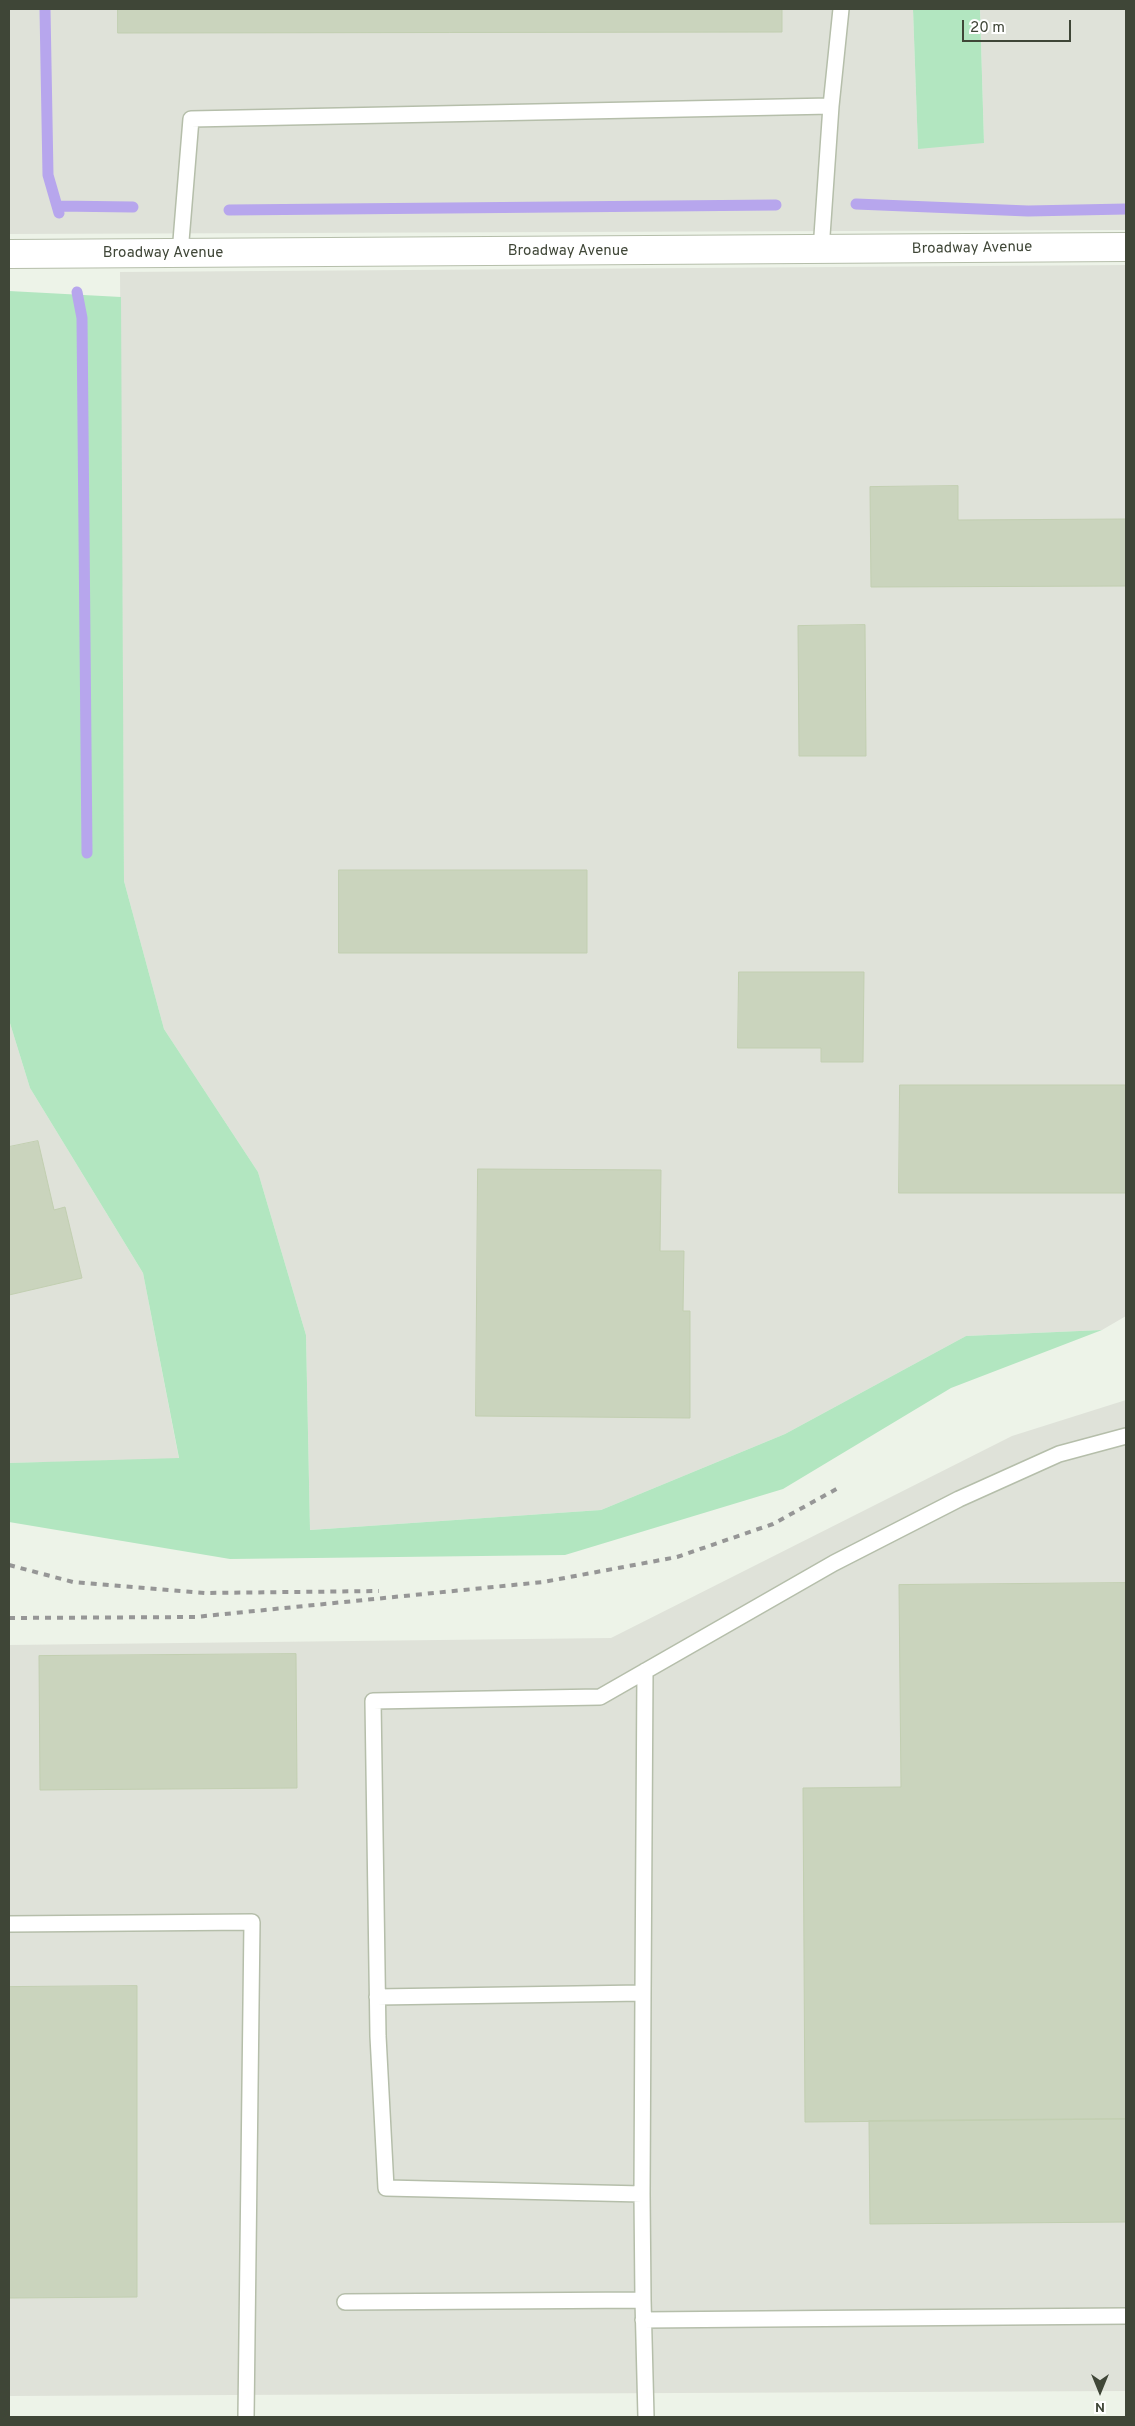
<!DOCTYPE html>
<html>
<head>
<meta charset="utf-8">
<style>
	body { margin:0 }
	#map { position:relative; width:1135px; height:2426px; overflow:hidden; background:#edf3e8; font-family:Overpass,sans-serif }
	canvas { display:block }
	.frame { position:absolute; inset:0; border:10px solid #3f4637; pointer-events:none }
	.north { position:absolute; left:1075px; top:2366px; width:50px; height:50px; -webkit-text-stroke:4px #fff; paint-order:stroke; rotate:180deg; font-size:14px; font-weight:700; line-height:20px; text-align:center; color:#3f4637 }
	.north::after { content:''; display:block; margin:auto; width:18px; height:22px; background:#3f4637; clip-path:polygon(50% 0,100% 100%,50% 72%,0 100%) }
	.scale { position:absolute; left:962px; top:20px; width:109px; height:22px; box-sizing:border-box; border:2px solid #3f4637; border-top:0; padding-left:6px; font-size:15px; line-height:18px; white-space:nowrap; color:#3f4637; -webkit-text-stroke:4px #fff; paint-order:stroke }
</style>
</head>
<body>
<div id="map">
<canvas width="1135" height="2426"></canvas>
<div class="frame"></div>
<div class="north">N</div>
<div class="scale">20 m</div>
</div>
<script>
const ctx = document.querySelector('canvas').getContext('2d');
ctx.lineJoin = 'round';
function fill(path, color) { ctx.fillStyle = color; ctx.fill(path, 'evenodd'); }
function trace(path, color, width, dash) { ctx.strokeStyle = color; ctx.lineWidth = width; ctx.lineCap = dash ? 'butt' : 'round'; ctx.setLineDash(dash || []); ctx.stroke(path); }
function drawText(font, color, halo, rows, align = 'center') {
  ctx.font = font + ' Overpass,sans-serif'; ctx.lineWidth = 4; ctx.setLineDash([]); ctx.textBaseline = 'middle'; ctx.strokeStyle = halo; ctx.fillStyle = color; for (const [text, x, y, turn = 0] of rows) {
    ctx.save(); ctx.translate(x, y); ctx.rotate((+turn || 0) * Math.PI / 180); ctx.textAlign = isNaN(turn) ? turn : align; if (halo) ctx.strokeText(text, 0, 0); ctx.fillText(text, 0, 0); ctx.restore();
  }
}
fill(new Path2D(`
	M 9,9 L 913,9 L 918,148 L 984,142 L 980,9 L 1126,9 L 1126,230 L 9,234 Z
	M 1126,265 L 1126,1316 L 1102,1330 L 966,1336 L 785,1434 L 601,1510 L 310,1530 L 306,1335 L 258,1172 L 164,1029 L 124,881 L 120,272 Z
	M 9,1020 L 30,1088 L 143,1273 L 179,1459 L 9,1463 Z
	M 1126,1400 L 1126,2391 L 9,2396 L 9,1645 L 611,1638 L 1012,1436 Z`), '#dfe2d9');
fill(new Path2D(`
	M 913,9 L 980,9 L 984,143 L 918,149 Z
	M 9,291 L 121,297 L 124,881 L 164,1029 L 258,1172 L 306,1335 L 310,1530 L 601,1510 L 785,1434 L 966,1336 L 1102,1330 L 951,1388 L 783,1489 L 565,1555 L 230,1559 L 9,1522 L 9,1463 L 179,1458 L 143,1273 L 30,1088 L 9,1020 Z`), '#b2e6c0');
trace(new Path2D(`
	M 45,9 L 48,175 L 59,213
	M 856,204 L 1028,211 L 1126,209
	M 57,206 L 133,207
	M 229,210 L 776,205
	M 77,292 L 82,318 L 87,853`), '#b7a6ed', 11);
const building = new Path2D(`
	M 118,9 L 782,9 L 782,32 L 118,33 Z
	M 958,486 L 958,520 L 1126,519 L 1126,586 L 871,587 L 870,487 Z
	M 865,625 L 866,756 L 799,756 L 798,626 Z
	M 339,870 L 587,870 L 587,953 L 339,953 Z
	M 739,972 L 864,972 L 863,1062 L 821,1062 L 821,1048 L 738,1048 Z
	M 900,1085 L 1126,1085 L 1126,1193 L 899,1193 Z
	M 38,1141 L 54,1210 L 65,1207 L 82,1278 L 9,1295 L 9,1147 Z
	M 478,1169 L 661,1170 L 660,1251 L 684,1251 L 683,1311 L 690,1311 L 690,1418 L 476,1416 Z
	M 1126,1583 L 1126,2119 L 805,2122 L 803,1788 L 901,1787 L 899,1585 Z
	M 296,1654 L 297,1788 L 40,1790 L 39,1656 Z
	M 137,1986 L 137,2297 L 9,2298 L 9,1987 Z
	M 1126,2119 L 1126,2222 L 870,2224 L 869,2121 Z`);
fill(building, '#cad4bd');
trace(building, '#c2cfb1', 1);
const service = new Path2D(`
	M 821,250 L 831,106 L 841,9
	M 180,253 L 191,119 L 831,106
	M 9,1924 L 252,1922 L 246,2417
	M 643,1993 L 645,1671
	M 377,1997 L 643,1993 L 642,2194
	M 643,2300 L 642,2194 L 386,2188 L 378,2036 L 373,1701 L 600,1697 L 834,1563 L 959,1499 L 1059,1454 L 1126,1436
	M 345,2302 L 643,2300 L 646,2417
	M 643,2320 L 1126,2316`);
const tertiary = new Path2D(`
	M 9,254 L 1126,247`);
trace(service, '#b5beaa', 18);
trace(tertiary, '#b5beaa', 30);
trace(service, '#fff', 15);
trace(tertiary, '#fff', 28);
trace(new Path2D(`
	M 9,1565 L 73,1582 L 205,1593 L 379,1591
	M 9,1618 L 195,1617 L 543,1582 L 677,1557 L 773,1524 L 840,1487`), '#969696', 4, [6, 6]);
drawText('15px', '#3f4637', '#fff', [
	["Broadway Avenue",972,249,-1],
	["Broadway Avenue",568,252],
	["Broadway Avenue",163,254]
]);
</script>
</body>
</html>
